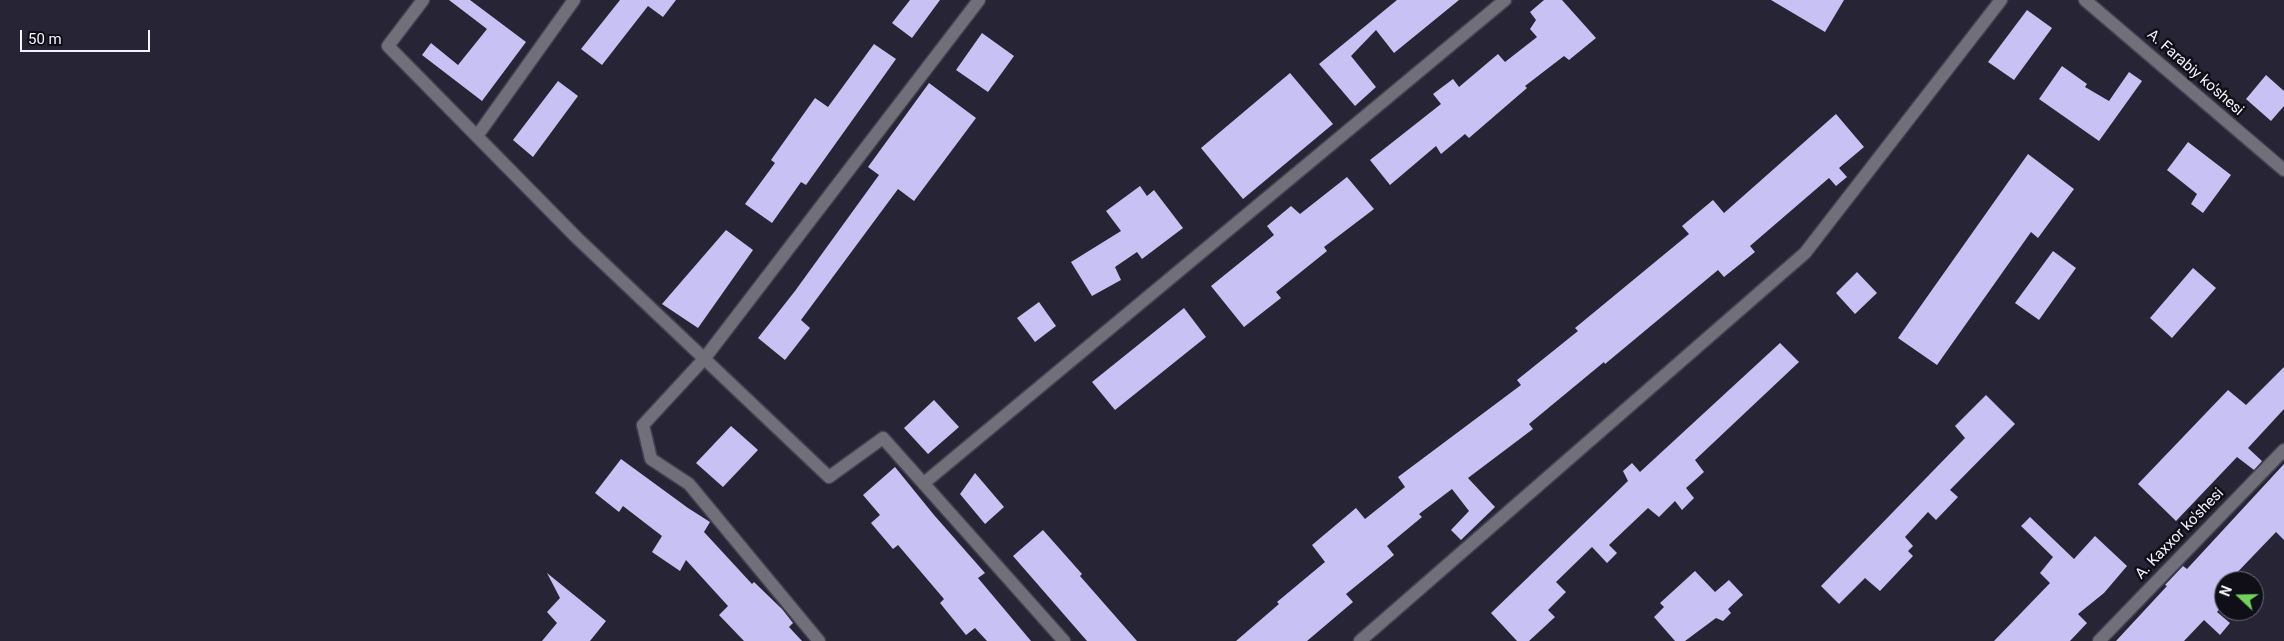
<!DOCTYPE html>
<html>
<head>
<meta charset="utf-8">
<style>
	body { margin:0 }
	#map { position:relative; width:2284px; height:641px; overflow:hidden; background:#272436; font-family:Roboto,sans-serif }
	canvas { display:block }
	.north { position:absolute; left:2214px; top:571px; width:50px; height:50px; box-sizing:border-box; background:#100f17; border:1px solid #6b6a74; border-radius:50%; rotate:291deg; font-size:14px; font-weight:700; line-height:20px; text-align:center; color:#f3f2ff }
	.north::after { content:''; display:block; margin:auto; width:18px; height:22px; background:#72d25d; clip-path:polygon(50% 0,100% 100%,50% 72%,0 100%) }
	.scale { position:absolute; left:20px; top:30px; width:130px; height:22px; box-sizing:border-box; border:2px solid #f3f2ff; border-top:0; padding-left:6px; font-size:15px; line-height:18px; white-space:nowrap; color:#f3f2ff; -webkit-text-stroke:4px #100f17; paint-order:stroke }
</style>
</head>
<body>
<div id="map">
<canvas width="2284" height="641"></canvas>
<div class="north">N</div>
<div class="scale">50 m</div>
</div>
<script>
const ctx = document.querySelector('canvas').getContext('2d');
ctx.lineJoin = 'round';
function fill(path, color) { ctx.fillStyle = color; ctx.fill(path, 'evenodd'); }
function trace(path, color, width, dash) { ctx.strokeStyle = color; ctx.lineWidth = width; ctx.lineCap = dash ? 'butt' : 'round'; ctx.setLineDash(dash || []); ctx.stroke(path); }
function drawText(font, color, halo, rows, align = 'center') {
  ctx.font = font + ' Roboto,sans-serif'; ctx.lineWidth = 5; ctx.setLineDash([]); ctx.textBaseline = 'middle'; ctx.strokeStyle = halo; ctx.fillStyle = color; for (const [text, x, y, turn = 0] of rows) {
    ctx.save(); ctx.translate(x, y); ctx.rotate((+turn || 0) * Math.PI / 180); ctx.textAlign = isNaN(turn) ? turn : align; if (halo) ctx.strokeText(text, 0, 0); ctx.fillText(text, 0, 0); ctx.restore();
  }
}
fill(new Path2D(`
	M 449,0 L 470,0 L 526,42 L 482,101 L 422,55 L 431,43 L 458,65 L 487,29 Z
	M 620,0 L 676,0 L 663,17 L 648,6 L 602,65 L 581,49 Z
	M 910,0 L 940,0 L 912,38 L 892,23 Z
	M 1397,0 L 1459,0 L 1394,53 L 1376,30 L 1351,56 L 1376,87 L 1355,106 L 1319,64 Z
	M 1544,0 L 1562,0 L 1596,38 L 1569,60 L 1564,56 L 1525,86 L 1527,88 L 1469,138 L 1465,134 L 1441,154 L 1436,146 L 1390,185 L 1370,160 L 1441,104 L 1433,94 L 1453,79 L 1459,87 L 1498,54 L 1505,62 L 1537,37 L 1530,29 L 1536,20 L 1530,12 Z
	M 1771,0 L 1844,0 L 1825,32 Z
	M 2027,10 L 2052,28 L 2014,80 L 1988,62 Z
	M 982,33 L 1014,56 L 988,92 L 956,70 Z
	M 874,44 L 896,59 L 806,185 L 801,182 L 772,223 L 745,204 L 775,163 L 771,160 L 815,98 L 828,107 Z
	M 2062,66 L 2087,84 L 2085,87 L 2109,101 L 2129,72 L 2142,81 L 2099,141 L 2039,99 Z
	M 1290,73 L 1333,124 L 1243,199 L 1201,148 Z
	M 2266,75 L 2284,91 L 2284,106 L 2271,121 L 2246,99 Z
	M 558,81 L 578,96 L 533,157 L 513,140 Z
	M 929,83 L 976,118 L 914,201 L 898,189 L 801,320 L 810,328 L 785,360 L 758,338 L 795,291 L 879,175 L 868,167 Z
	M 1836,114 L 1864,147 L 1839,168 L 1847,177 L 1836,186 L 1829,178 L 1750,246 L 1755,252 L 1724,277 L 1718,270 L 1605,364 L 1604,362 L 1529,424 L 1533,429 L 1468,478 L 1495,507 L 1461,540 L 1451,530 L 1469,511 L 1452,489 L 1419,514 L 1422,517 L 1387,546 L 1394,555 L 1346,594 L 1353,602 L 1307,641 L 1236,641 L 1279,604 L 1277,602 L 1325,562 L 1312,545 L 1356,508 L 1365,519 L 1405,487 L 1398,477 L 1521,385 L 1517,380 L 1578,331 L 1575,328 L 1689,234 L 1682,226 L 1713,200 L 1724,213 Z
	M 2188,142 L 2231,175 L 2203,213 L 2191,204 L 2197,194 L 2167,170 Z
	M 2028,154 L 2074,189 L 2038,238 L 2031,232 L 1937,365 L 1898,338 Z
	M 1347,177 L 1374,209 L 1324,247 L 1327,251 L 1276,292 L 1281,298 L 1244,327 L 1211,286 L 1274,235 L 1267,226 L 1291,206 L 1300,214 Z
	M 1140,186 L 1147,196 L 1154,190 L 1183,228 L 1142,259 L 1137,252 L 1115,267 L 1121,280 L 1092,296 L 1071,262 L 1121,231 L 1106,211 Z
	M 726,230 L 753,250 L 698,328 L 662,304 Z
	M 2053,251 L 2076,268 L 2039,320 L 2015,303 Z
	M 2193,268 L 2216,288 L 2172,338 L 2150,318 Z
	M 1857,272 L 1877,293 L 1855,314 L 1836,293 Z
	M 1039,302 L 1056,326 L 1035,342 L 1017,318 Z
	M 1184,308 L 1206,337 L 1115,410 L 1092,382 Z
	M 1780,343 L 1799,362 L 1695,460 L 1704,472 L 1686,488 L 1694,498 L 1682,510 L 1675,501 L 1659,517 L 1648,508 L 1609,545 L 1617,553 L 1607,563 L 1592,547 L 1556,582 L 1566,592 L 1548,610 L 1555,617 L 1529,641 L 1517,641 L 1491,613 L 1628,481 L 1623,471 L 1632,463 L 1640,472 Z
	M 2284,367 L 2284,409 L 2248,448 L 2262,461 L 2254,470 L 2237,457 L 2176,521 L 2138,484 L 2228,390 L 2246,405 Z
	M 1986,395 L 2015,424 L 1950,490 L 1958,497 L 1936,520 L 1928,512 L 1905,537 L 1913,546 L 1908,551 L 1913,556 L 1880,591 L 1865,578 L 1839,604 L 1821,586 L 1965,438 L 1955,426 Z
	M 934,400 L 959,427 L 928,454 L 904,428 Z
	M 731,426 L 758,450 L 723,487 L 696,463 Z
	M 621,459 L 688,508 L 710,522 L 704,532 L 752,584 L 754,582 L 782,609 L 793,623 L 789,627 L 802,641 L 744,641 L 719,615 L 728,606 L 686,560 L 680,571 L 652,552 L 662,536 L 623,506 L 619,512 L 595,493 Z
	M 2284,464 L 2284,540 L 2276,532 L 2229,581 L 2224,581 L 2224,604 L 2217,612 L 2230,623 L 2220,635 L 2204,620 L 2184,641 L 2116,641 L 2167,586 L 2165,585 L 2183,566 L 2187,569 Z
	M 895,467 L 934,515 L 985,573 L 978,578 L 1031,641 L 987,641 L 975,628 L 966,635 L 940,603 L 944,599 L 898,545 L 893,549 L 871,523 L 880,515 L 863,495 Z
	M 975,473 L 1004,507 L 985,524 L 960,494 Z
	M 2030,517 L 2074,559 L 2095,536 L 2127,566 L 2104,593 L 2078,614 L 2087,623 L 2070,641 L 1994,641 L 2050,583 L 2040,573 L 2053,557 L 2021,526 Z
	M 1043,530 L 1082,574 L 1080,576 L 1137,641 L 1087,641 L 1013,556 Z
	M 1695,571 L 1715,592 L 1729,580 L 1743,595 L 1728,609 L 1731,613 L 1723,621 L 1716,618 L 1685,641 L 1675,641 L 1654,617 L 1664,607 L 1660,603 Z
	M 547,573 L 606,621 L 590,641 L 542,641 L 557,623 L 547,612 L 560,598 Z`), '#c8c2f4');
const minor = new Path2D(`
	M 423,0 L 388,46 L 577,238 L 829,477 L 883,438 L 1064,641
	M 2085,0 L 2284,170
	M 477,136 L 574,0
	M 924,483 L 1505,0
	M 819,641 L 689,484 L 651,459 L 643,425 L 704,359 L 979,0
	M 2099,641 L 2284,450`);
const tertiary = new Path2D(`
	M 1360,641 L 1805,253 L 2001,0`);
trace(minor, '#444152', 15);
trace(tertiary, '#444152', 15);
trace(minor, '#71707a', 12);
trace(tertiary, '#71707a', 12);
drawText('15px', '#f3f2ff', '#100f17', [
	["A. Farabiy ko'shesi",2195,73,41],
	["A. Kaxxor ko'shesi",2180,534,-46]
]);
</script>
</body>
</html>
